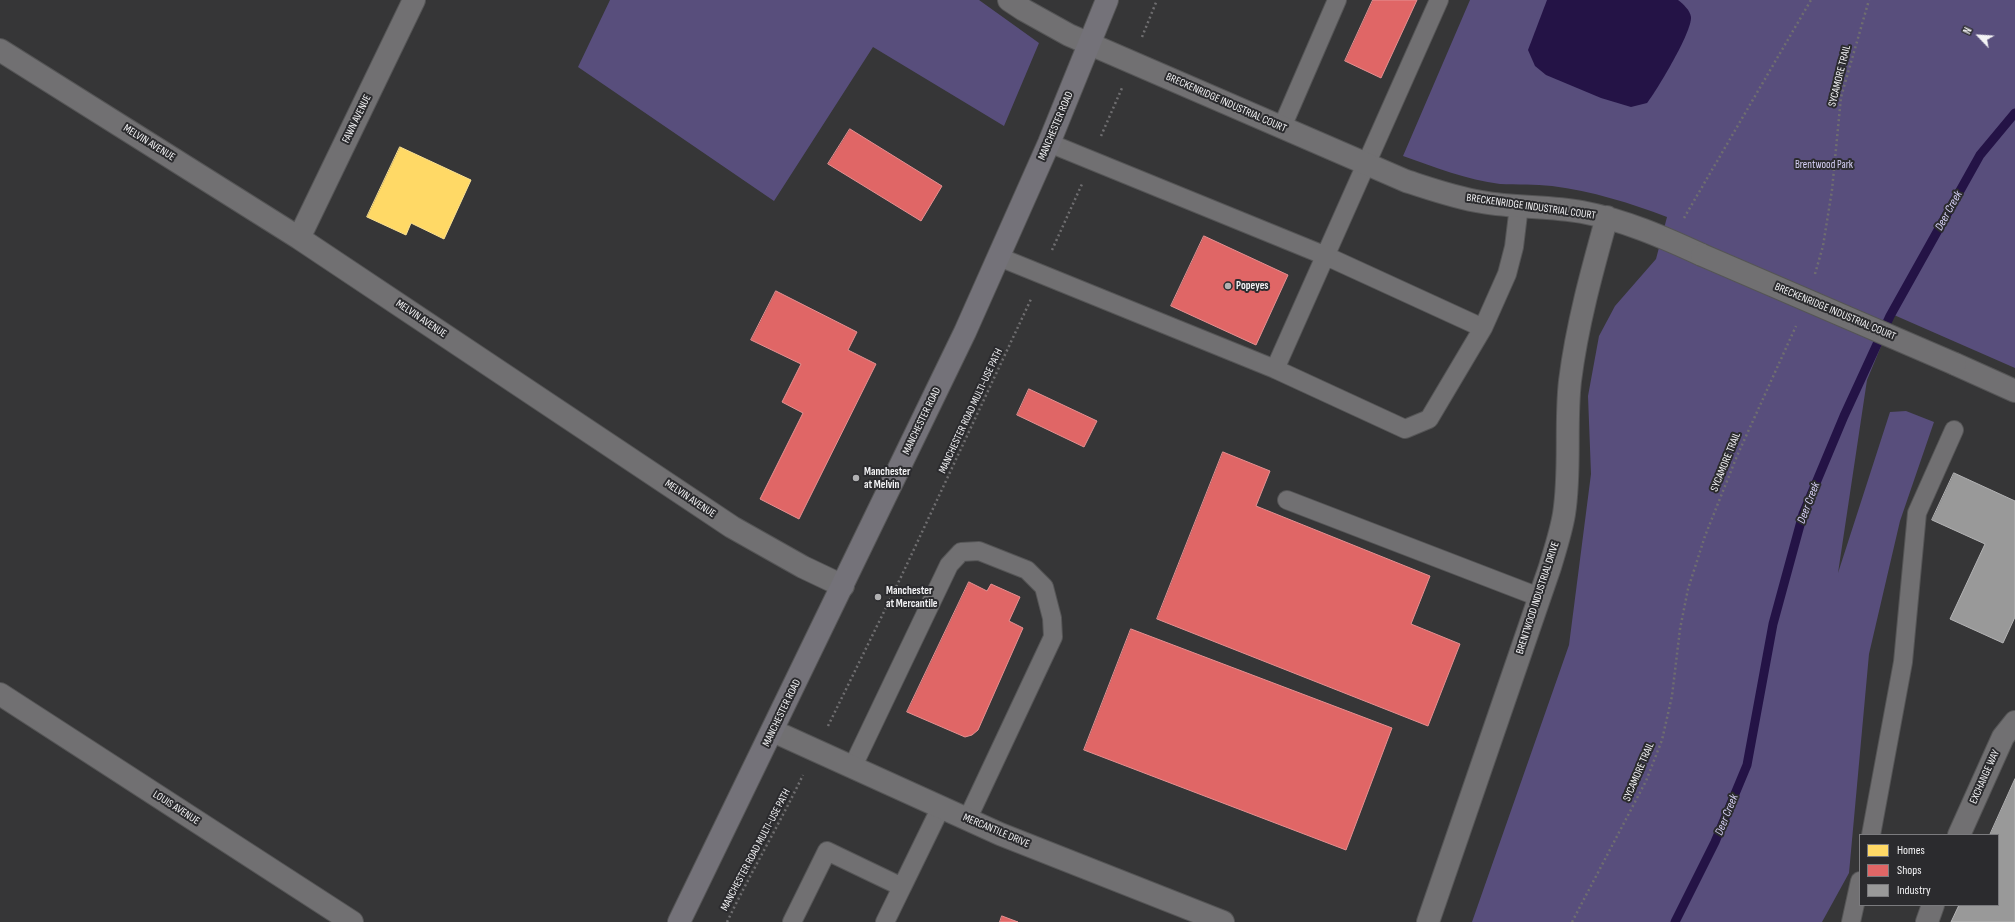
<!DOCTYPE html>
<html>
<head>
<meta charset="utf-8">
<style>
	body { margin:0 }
	#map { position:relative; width:2015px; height:922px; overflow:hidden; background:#363637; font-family:"Sofia Sans Condensed",sans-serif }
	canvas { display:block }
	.legend { position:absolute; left:1859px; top:834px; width:140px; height:72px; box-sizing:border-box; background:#2b2b2e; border:1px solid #7b7b7e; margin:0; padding:5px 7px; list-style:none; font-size:12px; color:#f3f3f5 }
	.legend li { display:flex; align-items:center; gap:8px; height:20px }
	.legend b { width:20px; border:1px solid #7b7b7e }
	.north { position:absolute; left:1959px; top:16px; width:40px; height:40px; -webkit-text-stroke:3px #2b2b2e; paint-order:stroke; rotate:295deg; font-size:11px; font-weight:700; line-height:16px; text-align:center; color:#f3f3f5 }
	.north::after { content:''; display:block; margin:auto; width:14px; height:18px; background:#f3f3f5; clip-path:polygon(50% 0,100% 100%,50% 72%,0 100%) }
</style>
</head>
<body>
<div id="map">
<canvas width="2015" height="922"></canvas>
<ul class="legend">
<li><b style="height:11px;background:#ffd966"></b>Homes</li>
<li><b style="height:11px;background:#e06666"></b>Shops</li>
<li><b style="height:11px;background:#999"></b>Industry</li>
</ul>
<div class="north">N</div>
</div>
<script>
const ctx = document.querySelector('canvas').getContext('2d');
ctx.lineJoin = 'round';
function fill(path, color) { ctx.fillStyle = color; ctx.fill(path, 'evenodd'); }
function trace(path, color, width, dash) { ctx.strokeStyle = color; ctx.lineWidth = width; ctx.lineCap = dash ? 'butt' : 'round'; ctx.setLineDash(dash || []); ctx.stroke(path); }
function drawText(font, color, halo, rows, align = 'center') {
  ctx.font = font + ' "Sofia Sans Condensed",sans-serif'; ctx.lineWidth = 4; ctx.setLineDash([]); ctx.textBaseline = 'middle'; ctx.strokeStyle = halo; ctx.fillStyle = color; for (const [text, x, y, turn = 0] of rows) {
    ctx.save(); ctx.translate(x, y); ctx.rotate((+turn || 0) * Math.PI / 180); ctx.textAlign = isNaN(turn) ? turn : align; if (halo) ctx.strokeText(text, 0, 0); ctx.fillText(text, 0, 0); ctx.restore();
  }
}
fill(new Path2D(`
	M 610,0 L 979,0 L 1039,43 L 1004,126 L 873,47 L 774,201 L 578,67 Z
	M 1470,0 L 2015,0 L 2015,368 L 1894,315 L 1867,380 L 1838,573 L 1890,412 L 1906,411 L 1934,422 L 1900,521 L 1869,654 L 1849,873 L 1822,922 L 1472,922 L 1569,645 L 1591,474 L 1588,396 L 1599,336 L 1615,306 L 1656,259 L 1667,217 C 1630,203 1592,191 1552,186 C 1535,184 1517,185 1500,184 C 1467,180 1435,167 1403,156 Z`), '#584e7c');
fill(new Path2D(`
	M 1547,0 L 1678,0 C 1683,4 1690,10 1691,17 C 1692,32 1657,90 1647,103 L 1631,107 L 1601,98 L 1546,75 L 1535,66 L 1528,50 Z`), '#241346');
const homes = new Path2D(`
	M 400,147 L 471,180 L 444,239 L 411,223 L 406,235 L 367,217 Z`);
fill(homes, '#ffd966');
trace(homes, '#fbe191', 1);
const shops = new Path2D(`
	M 1373,0 L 1417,0 L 1381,78 L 1345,61 Z
	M 850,129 L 942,186 L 921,221 L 828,164 Z
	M 1204,236 L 1288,275 L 1256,345 L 1171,306 Z
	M 776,291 L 857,332 L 848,350 L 876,364 L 799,519 L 760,499 L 803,413 L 782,402 L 801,364 L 751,340 Z
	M 1029,389 L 1097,421 L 1084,447 L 1017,415 Z
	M 1223,452 L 1270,471 L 1256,506 L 1430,576 L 1411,624 L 1460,644 L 1428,726 L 1157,619 Z
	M 969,582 L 987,591 L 991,584 L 1020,597 L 1009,621 L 1023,628 L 978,730 L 972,735 L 965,737 L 907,712 Z
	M 1131,629 L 1392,728 L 1346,850 L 1084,750 Z
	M 1002,916 L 1018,922 L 1000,922 Z`);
fill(shops, '#e06666');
trace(shops, '#e69091', 1);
const industry = new Path2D(`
	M 1954,473 L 2015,501 L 2015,617 L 2003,643 L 1950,619 L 1985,544 L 1932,520 Z
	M 2015,779 L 2015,922 L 1951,922 L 1959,905 L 1998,905 L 1998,835 L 1990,835 Z`);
fill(industry, '#999');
trace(industry, '#b4b4b5', 1);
trace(new Path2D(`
	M 1675,922 L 1715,842 L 1747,765 L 1773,624 L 1803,514 L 1844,416 L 1890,316 L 1980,155 L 2015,113`), '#241346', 9);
const lane = new Path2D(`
	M 1282,127 L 1337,0
	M 999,257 L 1275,369 L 1405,429 L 1429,419 L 1483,328 L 1326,256 L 1049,143
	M 1483,328 L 1507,274 L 1514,247 L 1519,206
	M 1275,369 L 1439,0
	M 1287,500 L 1539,597
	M 852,768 L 949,565 L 961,552 L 979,551 L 1027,570 L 1044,587 L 1052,618 L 1053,637 L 967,820
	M 1871,835 L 1903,662 L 1917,513 L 1954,430
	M 792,922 L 827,851 L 902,887 L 941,807
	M 885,922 L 902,887
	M 1851,922 L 1860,881`);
const street = new Path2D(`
	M 1009,0 L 1024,10 L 1069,35 L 1406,181 C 1431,189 1456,198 1482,202 C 1515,208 1549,206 1582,212 C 1624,220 1663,237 1702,255
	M 0,50 L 299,238 L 732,527 L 803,567 L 843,586
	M 299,238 L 414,0
	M 1955,364 L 2015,391
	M 0,694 L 352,922
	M 773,731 L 1000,834 L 1223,922
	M 1959,835 L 2003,737 L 2015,722
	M 1428,922 L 1550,567 C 1555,550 1561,532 1564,514 C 1571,470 1565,425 1570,381 C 1577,325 1592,271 1607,217
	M 1927,922 L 1933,905`);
const primary = new Path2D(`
	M 679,922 L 965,332 L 1049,143 L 1107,0`);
trace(lane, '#555556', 20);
trace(street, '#555556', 24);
trace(primary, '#555556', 24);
trace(new Path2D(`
	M 1142,37 L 1157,0
	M 1101,136 L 1122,88
	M 1684,218 L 1811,0
	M 1052,250 L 1082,184
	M 1815,274 L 1823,246 L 1832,190 L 1841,97 L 1869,0
	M 828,726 L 901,577 L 1032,297
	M 727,922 C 751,872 779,825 803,775
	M 1572,922 L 1646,781 L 1662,740 L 1672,696 L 1680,629 L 1688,589 L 1705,536 L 1737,456 L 1796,326`), '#6f6e70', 2.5, [2, 3]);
trace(lane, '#717072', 18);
trace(street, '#717072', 22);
trace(primary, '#747279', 22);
const streetBridge = new Path2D(`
	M 1702,255 L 1955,364`);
trace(streetBridge, '#555556', 24, []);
trace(streetBridge, '#717072', 22);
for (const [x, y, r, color] of [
	[1228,286,4,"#b1b1b2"],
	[856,478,4,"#b1b1b2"],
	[878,597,4,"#b1b1b2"]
]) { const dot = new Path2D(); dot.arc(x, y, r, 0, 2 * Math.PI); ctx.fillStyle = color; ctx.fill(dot); trace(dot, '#2b2b2e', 1.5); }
drawText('11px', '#f3f3f5', '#2b2b2e', [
	["SYCAMORE TRAIL",1840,76,-76],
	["BRECKENRIDGE INDUSTRIAL COURT",1226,103,24],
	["FAWN AVENUE",357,119,-64],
	["MANCHESTER ROAD",1056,126,-67],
	["MELVIN AVENUE",149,143,32],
	["BRECKENRIDGE INDUSTRIAL COURT",1531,207,8],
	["BRECKENRIDGE INDUSTRIAL COURT",1835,312,23],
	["MELVIN AVENUE",421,319,34],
	["MANCHESTER ROAD MULTI-USE PATH",971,411,-65],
	["MANCHESTER ROAD",922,421,-64],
	["SYCAMORE TRAIL",1726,462,-68],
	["MELVIN AVENUE",690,499,34],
	["BRENTWOOD INDUSTRIAL DRIVE",1538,598,-72],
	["MANCHESTER ROAD",782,713,-64],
	["SYCAMORE TRAIL",1639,772,-67],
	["EXCHANGE WAY",1985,777,-66],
	["LOUIS AVENUE",176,808,33],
	["MERCANTILE DRIVE",996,831,23],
	["MANCHESTER ROAD MULTI-USE PATH",756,850,-62]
]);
drawText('11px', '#d9d3f9', '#2b2b2e', [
	["Brentwood Park",1824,165]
]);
drawText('bold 11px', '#f3f3f5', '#2b2b2e', [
	["Popeyes",1236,286],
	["Manchester",864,472],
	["at Melvin",864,485],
	["Manchester",886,591],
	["at Mercantile",886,604]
], 'left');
drawText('italic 12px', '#d8d2f7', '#2b2b2e', [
	["Deer Creek",1949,211,-61],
	["Deer Creek",1809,503,-69],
	["Deer Creek",1727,815,-68]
]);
</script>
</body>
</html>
